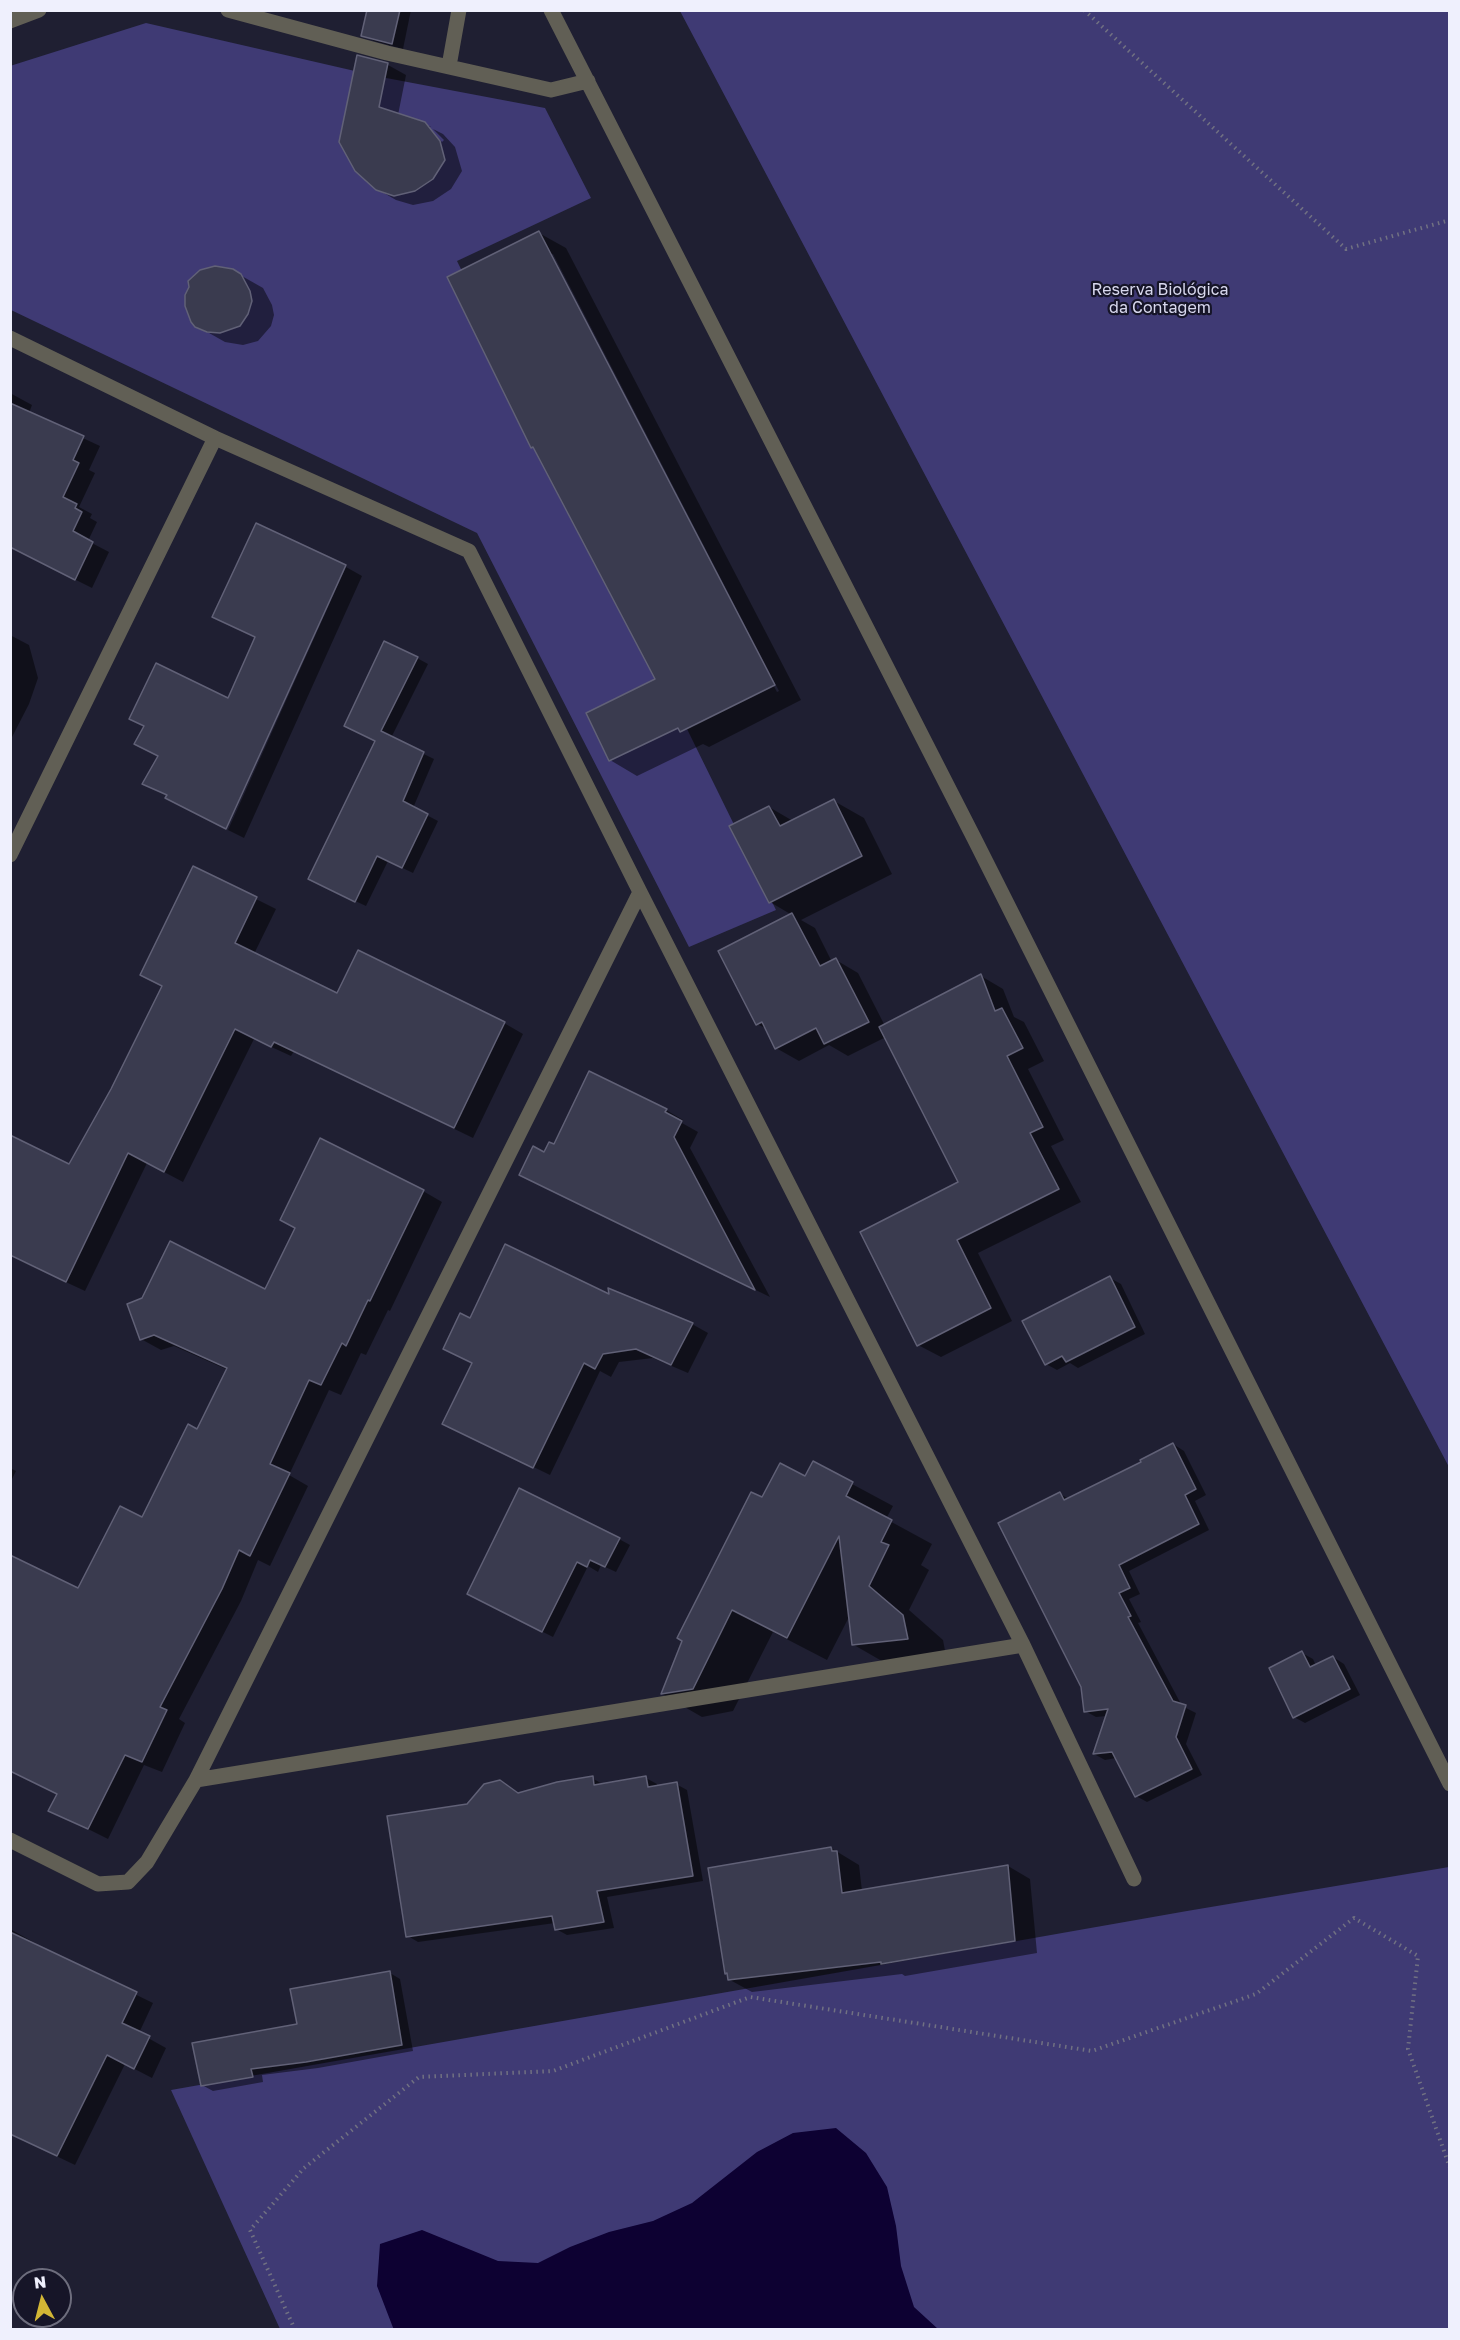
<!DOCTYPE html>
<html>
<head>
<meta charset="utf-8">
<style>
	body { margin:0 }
	#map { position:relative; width:1460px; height:2340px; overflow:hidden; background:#1f1f32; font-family:"Golos Text",sans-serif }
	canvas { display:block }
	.frame { position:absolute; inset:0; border:12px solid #eff0fd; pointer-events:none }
	.north { position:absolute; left:12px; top:2268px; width:60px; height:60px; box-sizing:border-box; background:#161528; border:2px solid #6d6d7d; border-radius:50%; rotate:353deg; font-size:16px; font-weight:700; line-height:24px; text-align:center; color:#eff0fd }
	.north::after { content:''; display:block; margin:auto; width:21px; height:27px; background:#d2b635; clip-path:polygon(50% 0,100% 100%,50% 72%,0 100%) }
</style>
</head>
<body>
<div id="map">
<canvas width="1460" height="2340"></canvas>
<div class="frame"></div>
<div class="north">N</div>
</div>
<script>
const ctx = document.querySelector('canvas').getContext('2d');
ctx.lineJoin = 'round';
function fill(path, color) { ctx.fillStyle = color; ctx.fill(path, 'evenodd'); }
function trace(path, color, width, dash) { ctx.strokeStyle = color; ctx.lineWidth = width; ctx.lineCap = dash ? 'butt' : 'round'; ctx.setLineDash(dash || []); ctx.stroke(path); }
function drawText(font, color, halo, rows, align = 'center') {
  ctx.font = font + ' "Golos Text",sans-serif'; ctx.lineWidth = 4.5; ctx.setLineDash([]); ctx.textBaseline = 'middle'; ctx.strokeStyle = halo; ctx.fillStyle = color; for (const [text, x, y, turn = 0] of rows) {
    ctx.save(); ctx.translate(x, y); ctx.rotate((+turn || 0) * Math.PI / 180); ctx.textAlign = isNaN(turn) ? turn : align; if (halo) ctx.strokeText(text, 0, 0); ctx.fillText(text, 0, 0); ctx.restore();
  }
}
fill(new Path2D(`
	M 680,11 L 1449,11 L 1449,1467 Z
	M 146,23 L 381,77 L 545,108 L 591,198 L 457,261 L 776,910 L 689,947 L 477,533 L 11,310 L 10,66 Z
	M 1449,1867 L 1449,2329 L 280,2329 L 171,2090 L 1187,1911 Z`), '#3f3a74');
fill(new Path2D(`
	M 836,2128 L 866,2153 L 887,2187 L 896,2226 L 901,2266 L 914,2307 L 938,2329 L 394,2330 L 392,2325 L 377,2286 L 380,2244 L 422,2230 L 498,2261 L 538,2263 L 570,2247 L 609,2232 L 653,2221 L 692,2203 L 757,2152 L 793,2133 Z`), '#0d0132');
fill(new Path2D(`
	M 368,10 L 411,10 L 403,49 L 374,41 L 363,35 Z
	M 388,65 L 406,75 L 398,115 L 424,123 L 431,127 L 428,127 L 442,142 L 444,140 L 433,129 L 443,134 L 455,147 L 462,171 L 451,189 L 433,201 L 413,205 L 396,200 L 377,189 L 356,170 Z
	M 539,233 L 566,248 L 801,700 L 709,747 L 703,744 L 637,776 L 610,760 L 657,680 L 536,449 L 533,447 L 449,278 ZM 549,254 L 553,254 L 779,691 L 777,692 Z
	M 233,271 L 263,288 L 272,305 L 274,315 L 271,326 L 258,341 L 243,345 L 225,342 L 202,329 Z
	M 10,393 L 32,405 L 29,413 L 100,446 L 89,470 L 95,473 L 79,507 L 92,514 L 90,518 L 97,522 L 88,541 L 109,552 L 92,588 L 10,547 Z
	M 346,567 L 362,576 L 244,838 L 228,830 Z
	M 10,635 L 29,645 L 38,678 L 29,704 L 10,741 Z
	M 417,658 L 428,664 L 391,738 L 434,759 L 413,808 L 438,821 L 413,873 L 388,861 L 366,906 L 321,885 L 376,741 L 357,731 Z
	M 834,801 L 864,818 L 892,874 L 801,920 L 815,928 L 832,962 L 836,960 L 858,973 L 885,1026 L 981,976 L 1003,989 L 1014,1017 L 1024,1022 L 1044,1061 L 1028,1069 L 1064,1140 L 1051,1146 L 1081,1202 L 978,1253 L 1012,1321 L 941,1357 L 918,1345 L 960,1182 L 886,1037 L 848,1056 L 829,1045 L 799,1061 L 776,1048 L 767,1029 L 757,1024 L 792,915 L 770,902 L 769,807 L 793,821 Z
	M 194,868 L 276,909 L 254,954 L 338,995 L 504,1023 L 523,1034 L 473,1138 L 294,1051 L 291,1056 L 254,1039 L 183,1182 L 147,1163 L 85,1291 L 10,1256 L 10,1137 L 70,1166 L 112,1089 L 163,986 Z
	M 666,1110 L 683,1120 L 682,1123 L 698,1132 L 690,1148 L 770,1297 L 521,1175 L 555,1146 Z
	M 423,1191 L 442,1202 L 390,1311 L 388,1310 L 366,1355 L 361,1353 L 341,1395 L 329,1390 L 289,1475 L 308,1486 L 270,1566 L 258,1560 L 241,1601 L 179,1719 L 185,1723 L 162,1772 L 144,1765 L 108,1839 L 50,1810 L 58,1794 L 78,1590 L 143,1519 L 198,1431 L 228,1370 L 174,1346 L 161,1350 L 141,1339 L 266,1291 Z
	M 1110,1278 L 1121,1284 L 1145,1334 L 1078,1368 L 1070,1363 L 1057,1370 L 1046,1364 Z
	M 611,1296 L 692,1324 L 708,1333 L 688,1373 L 653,1358 L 619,1362 L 611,1377 L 600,1371 L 550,1475 L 443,1423 L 473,1363 L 471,1320 Z
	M 1173,1444 L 1184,1451 L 1206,1495 L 1195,1501 L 1209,1530 L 1129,1571 L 1140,1594 L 1129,1599 L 1141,1622 L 1138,1623 L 1182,1706 L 1196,1713 L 1186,1744 L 1202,1775 L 1147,1802 L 1136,1796 L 1116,1758 L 1105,1760 L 1094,1754 L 1107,1716 L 1096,1717 L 1085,1711 L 1060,1494 L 1069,1499 L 1143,1462 Z
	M 813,1463 L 893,1506 L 886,1519 L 932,1544 L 921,1565 L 929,1570 L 909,1610 L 943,1640 L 947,1661 L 894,1668 L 854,1645 L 850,1615 L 827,1660 L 773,1632 L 733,1711 L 702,1717 L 662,1694 L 762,1499 L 806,1478 Z
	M 10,1468 L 16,1471 L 10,1483 Z
	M 619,1539 L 630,1545 L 616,1572 L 601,1565 L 598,1572 L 588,1566 L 553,1637 L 479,1600 Z
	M 1302,1653 L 1313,1659 L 1316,1666 L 1333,1657 L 1344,1664 L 1360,1695 L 1305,1723 L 1294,1717 Z
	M 592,1778 L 604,1785 L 646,1778 L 657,1784 L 657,1787 L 676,1784 L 687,1790 L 703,1881 L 607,1897 L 614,1928 L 567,1935 L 556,1929 L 555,1923 L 418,1942 L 408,1936 L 468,1806 L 500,1782 L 520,1794 Z
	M 831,1848 L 859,1865 L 862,1891 L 1008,1866 L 1030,1879 L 1037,1953 L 905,1976 L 902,1974 L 752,1992 L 730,1980 L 729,1974 L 726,1973 Z
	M 10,1929 L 37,1944 L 36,1946 L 153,2003 L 139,2033 L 166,2048 L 152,2078 L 125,2064 L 75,2165 L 10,2134 Z
	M 390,1973 L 400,1979 L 413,2051 L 318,2068 L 262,2075 L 263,2082 L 213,2091 L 202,2085 Z`), '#0007');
const building = new Path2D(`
	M 367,10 L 400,10 L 392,44 L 361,36 Z
	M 357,55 L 388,63 L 379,107 L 425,122 L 440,141 L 445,160 L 433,179 L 415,191 L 394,196 L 376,190 L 355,171 L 339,142 Z
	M 539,231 L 775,685 L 680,732 L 678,728 L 609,761 L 586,713 L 655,679 L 533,447 L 531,448 L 447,277 Z
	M 215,266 L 233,269 L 241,274 L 250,291 L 252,301 L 248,314 L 240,326 L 220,333 L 207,332 L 195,327 L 191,322 L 185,306 L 185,295 L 189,287 L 188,281 L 200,270 Z
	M 10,403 L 84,436 L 73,460 L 79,463 L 63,497 L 77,504 L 75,508 L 82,512 L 73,531 L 93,542 L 75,580 L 10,547 Z
	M 256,523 L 346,565 L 226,829 L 165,798 L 167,795 L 142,784 L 158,756 L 134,744 L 144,726 L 129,719 L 156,663 L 228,698 L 255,637 L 212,617 Z
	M 384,641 L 418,657 L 381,731 L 424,752 L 403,801 L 428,814 L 402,868 L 377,856 L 355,902 L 308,879 L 375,741 L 344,726 Z
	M 834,799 L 862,856 L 769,903 L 729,826 L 769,806 L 780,826 Z
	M 193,866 L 257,897 L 235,943 L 337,993 L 358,950 L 505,1022 L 454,1128 L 274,1042 L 271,1047 L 235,1029 L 164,1172 L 128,1153 L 66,1282 L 10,1255 L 10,1135 L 69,1164 L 111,1089 L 162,986 L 140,975 Z
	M 792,913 L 820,966 L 836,958 L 869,1022 L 824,1044 L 816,1028 L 775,1049 L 762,1022 L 756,1025 L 718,951 Z
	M 981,974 L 995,1011 L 1002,1008 L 1023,1048 L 1007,1056 L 1043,1127 L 1030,1133 L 1059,1189 L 957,1240 L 991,1308 L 917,1346 L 860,1232 L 958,1182 L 879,1027 Z
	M 589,1071 L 667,1109 L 665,1112 L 682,1121 L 674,1137 L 755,1290 L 519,1175 L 533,1146 L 544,1152 L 549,1142 L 554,1144 Z
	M 320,1138 L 424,1190 L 370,1301 L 368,1300 L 346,1346 L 342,1343 L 321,1385 L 309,1380 L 270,1464 L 290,1473 L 250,1556 L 239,1550 L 222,1589 L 160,1707 L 167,1710 L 142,1762 L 125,1755 L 88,1829 L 48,1811 L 57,1794 L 10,1771 L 10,1555 L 78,1588 L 120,1506 L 142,1517 L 188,1424 L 197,1429 L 227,1368 L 154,1335 L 140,1340 L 127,1304 L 142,1298 L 170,1241 L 265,1289 L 295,1228 L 280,1220 Z
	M 505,1244 L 609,1294 L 608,1288 L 693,1323 L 671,1365 L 636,1349 L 603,1354 L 595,1369 L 584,1363 L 533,1468 L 442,1424 L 472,1363 L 443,1349 L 460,1313 L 470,1318 Z
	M 1110,1276 L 1135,1327 L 1066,1362 L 1062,1356 L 1045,1365 L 1022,1321 Z
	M 1173,1443 L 1196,1489 L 1185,1495 L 1199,1524 L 1119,1565 L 1130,1588 L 1119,1593 L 1131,1616 L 1128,1617 L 1173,1701 L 1186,1705 L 1176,1737 L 1192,1769 L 1135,1797 L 1112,1752 L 1093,1754 L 1108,1709 L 1084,1712 L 1081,1687 L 998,1523 L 1060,1492 L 1064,1500 L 1141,1462 L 1140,1460 Z
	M 813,1461 L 853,1482 L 846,1496 L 892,1520 L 881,1542 L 889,1545 L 869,1586 L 903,1615 L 908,1639 L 852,1645 L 839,1536 L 787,1638 L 732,1610 L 693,1689 L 661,1694 L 682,1641 L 677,1638 L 751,1492 L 762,1497 L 780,1463 L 805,1476 Z
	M 519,1488 L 620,1538 L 605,1567 L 590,1560 L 587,1567 L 577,1562 L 542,1632 L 467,1594 Z
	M 1302,1651 L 1310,1667 L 1333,1656 L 1350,1689 L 1293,1718 L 1269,1668 Z
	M 593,1776 L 594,1785 L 646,1776 L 648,1787 L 677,1782 L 693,1876 L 597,1891 L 604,1922 L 555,1930 L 552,1916 L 406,1937 L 387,1816 L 467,1804 L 484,1784 L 500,1780 L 518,1793 L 557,1782 Z
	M 831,1847 L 832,1851 L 837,1851 L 842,1893 L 1008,1865 L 1015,1941 L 881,1964 L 881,1962 L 728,1980 L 727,1973 L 725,1974 L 708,1868 Z
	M 10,1932 L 137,1992 L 122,2023 L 150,2036 L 134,2069 L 107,2055 L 57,2156 L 10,2134 Z
	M 390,1971 L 402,2045 L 306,2062 L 251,2069 L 253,2077 L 201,2086 L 192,2043 L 297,2024 L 290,1989 Z`);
fill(building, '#3a3b4f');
trace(building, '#616177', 1.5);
trace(new Path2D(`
	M 1084,10 L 1346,249 L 1450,220
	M 295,2330 L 250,2230 L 304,2168 L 419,2077 L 553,2071 L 750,1997 L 1092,2051 L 1256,1994 L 1354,1918 L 1418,1956 L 1408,2049 L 1450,2168`), '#717182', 4, [1.5, 4.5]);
trace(new Path2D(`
	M 228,10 L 387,53 L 551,90 L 588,81
	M 551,10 L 974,838 L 1450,1784
	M 10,21 L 39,10
	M 449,66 L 459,10
	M 10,338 L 215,438 L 469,551 L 640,892 L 1023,1645 L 1134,1879
	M 10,855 L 215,438
	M 196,1780 L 1023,1645
	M 10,1840 L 98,1884 L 128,1882 L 147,1862 L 196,1780 L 640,892`), '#615f55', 15);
drawText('16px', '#d8d8ee', '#161528', [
	["Reserva Biológica",1160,290],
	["da Contagem",1160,308]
]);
</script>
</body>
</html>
